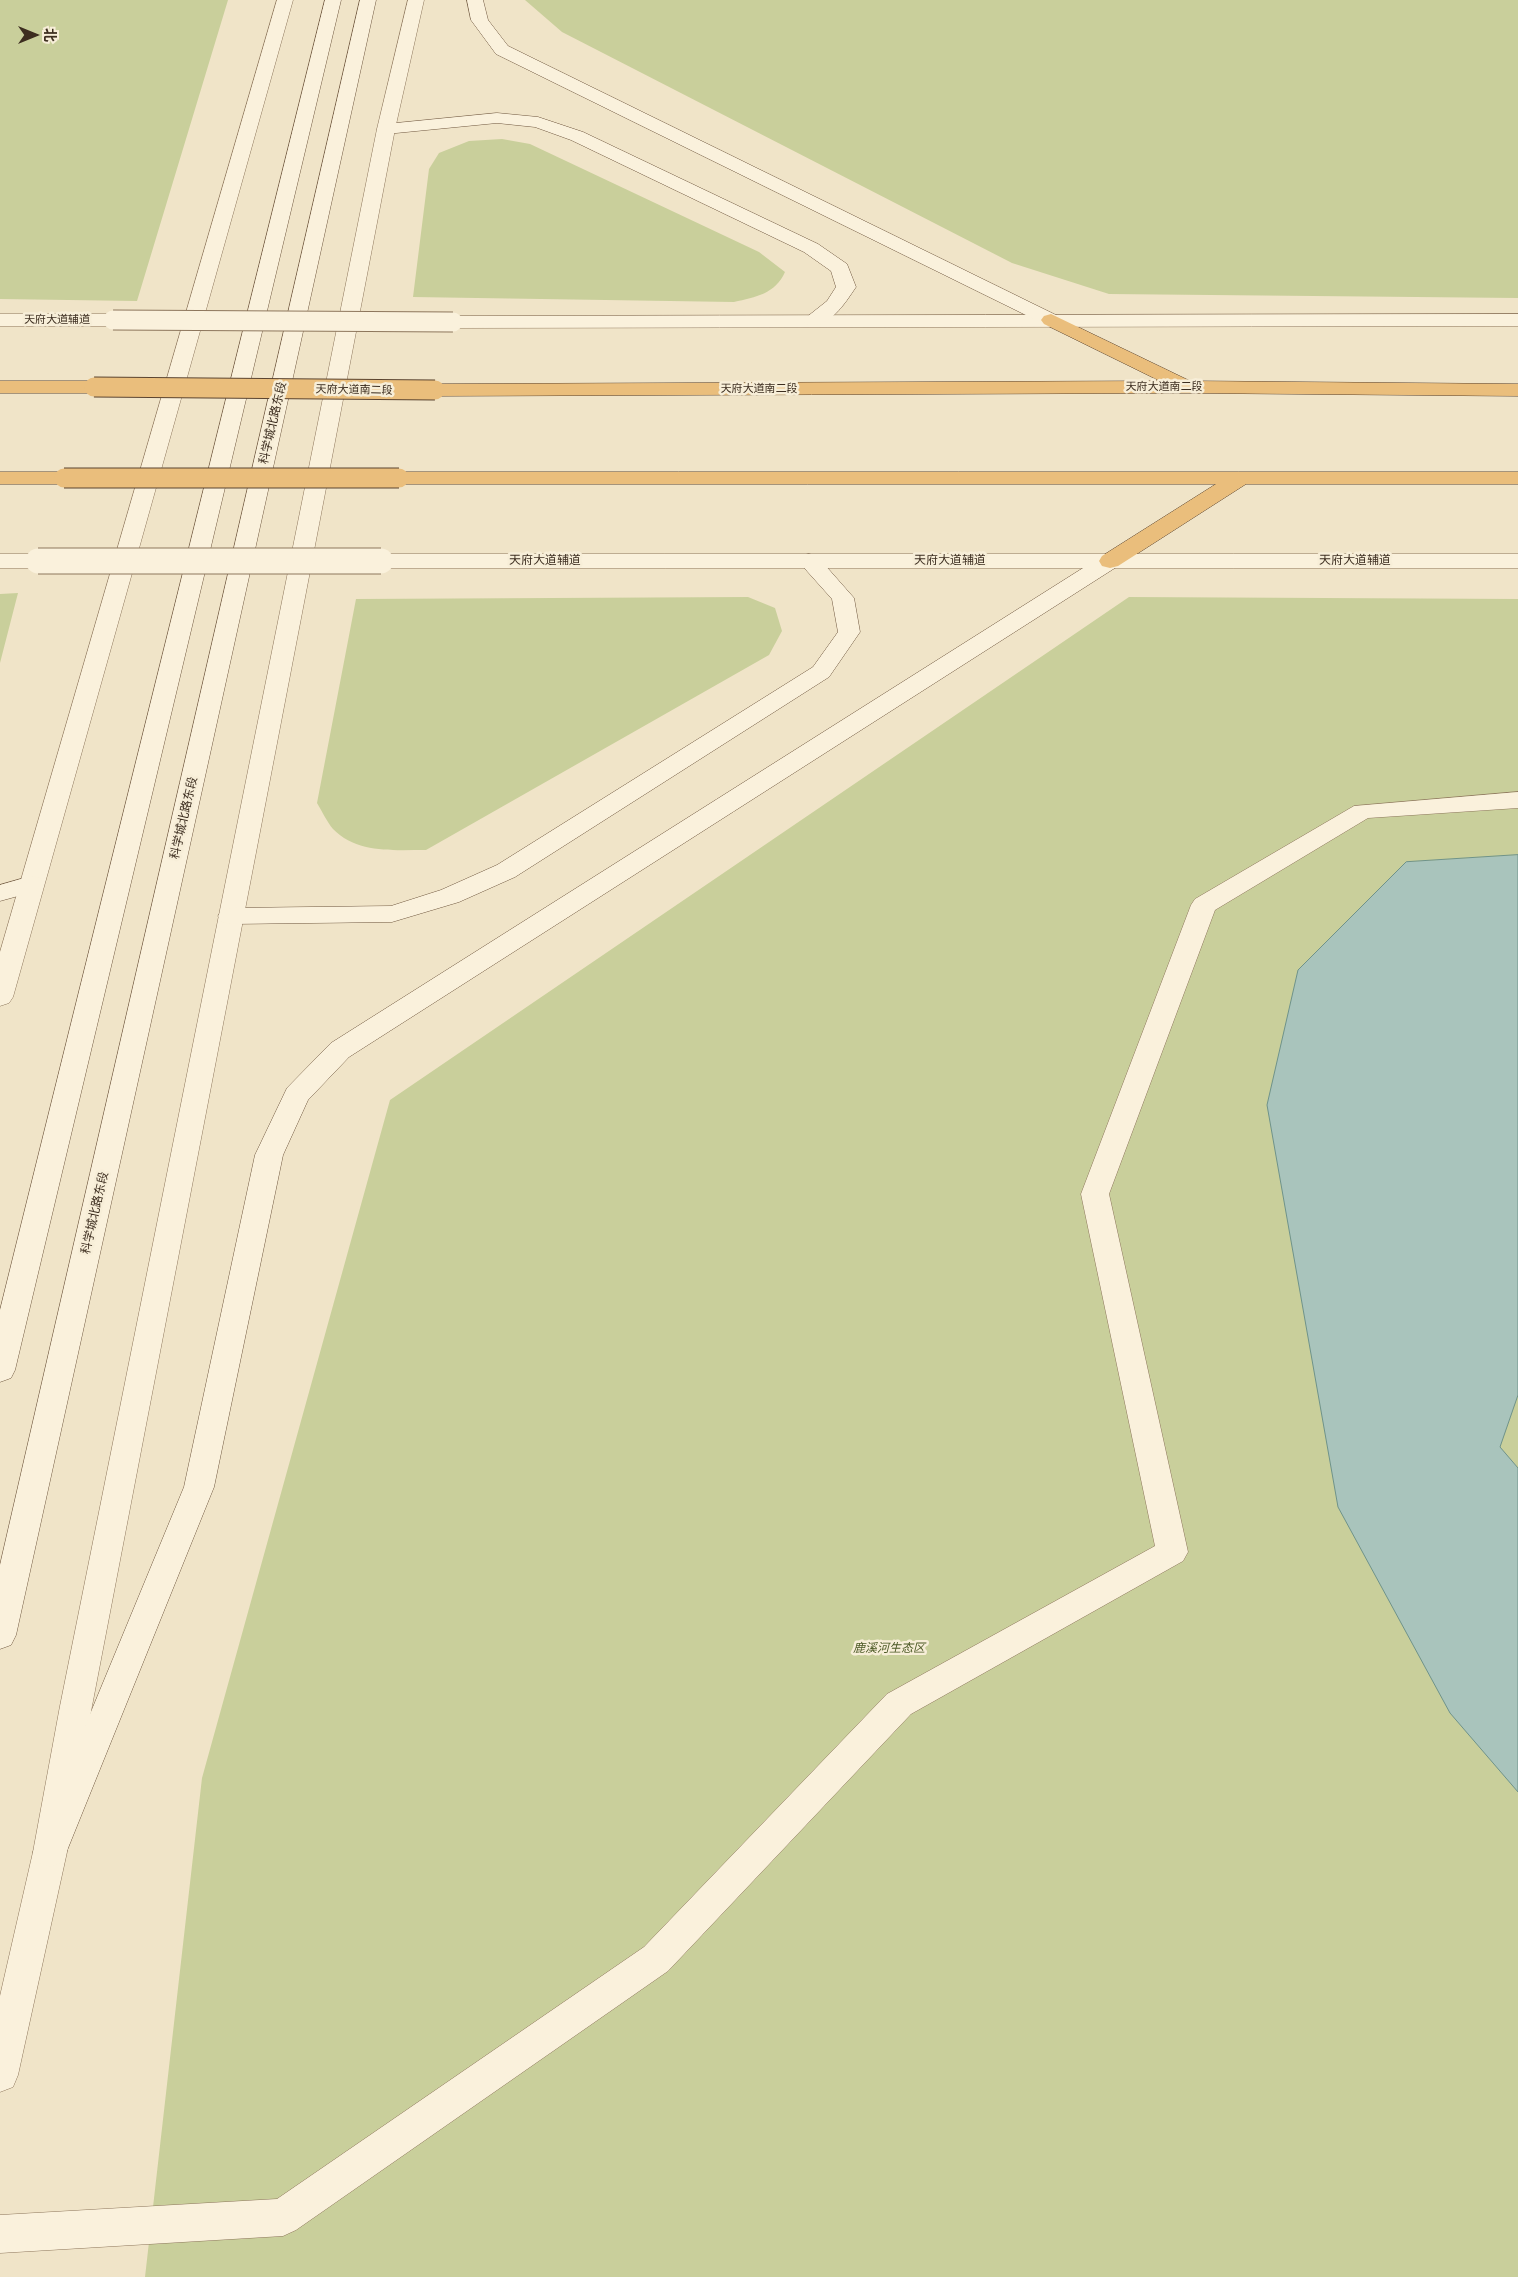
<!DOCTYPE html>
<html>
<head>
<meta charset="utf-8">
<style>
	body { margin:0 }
	#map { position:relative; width:1518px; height:2277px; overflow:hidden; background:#f0e4c8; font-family:"IBM Plex Serif","Noto Sans SC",serif }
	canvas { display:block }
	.north { position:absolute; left:10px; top:10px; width:50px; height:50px; -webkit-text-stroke:4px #f7eed8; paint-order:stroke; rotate:90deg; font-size:14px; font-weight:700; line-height:20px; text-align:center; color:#3d2e20 }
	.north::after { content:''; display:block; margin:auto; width:18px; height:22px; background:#3d2e20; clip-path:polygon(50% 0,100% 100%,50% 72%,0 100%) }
</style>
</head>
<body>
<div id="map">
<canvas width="1518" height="2277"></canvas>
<div class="north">北</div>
</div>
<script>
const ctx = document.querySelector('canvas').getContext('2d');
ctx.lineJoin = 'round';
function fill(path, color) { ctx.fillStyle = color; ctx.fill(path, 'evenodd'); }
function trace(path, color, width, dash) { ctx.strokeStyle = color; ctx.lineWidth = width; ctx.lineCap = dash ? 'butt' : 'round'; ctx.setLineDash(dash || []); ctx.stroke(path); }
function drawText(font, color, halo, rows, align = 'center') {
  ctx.font = font + ' "IBM Plex Serif","Noto Sans SC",serif'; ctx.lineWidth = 5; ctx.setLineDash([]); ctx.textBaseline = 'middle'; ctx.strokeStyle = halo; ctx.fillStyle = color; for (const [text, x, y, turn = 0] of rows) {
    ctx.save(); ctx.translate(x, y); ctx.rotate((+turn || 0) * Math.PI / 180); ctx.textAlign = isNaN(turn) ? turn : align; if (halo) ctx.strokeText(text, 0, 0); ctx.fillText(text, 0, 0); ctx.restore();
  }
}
fill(new Path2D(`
	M 0,0 L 228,0 L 137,301 L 0,299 Z
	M 525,0 L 1518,0 L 1518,298 L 1109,294 L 1012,263 L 562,32 Z
	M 502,139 L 530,144 L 759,252 L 785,272 C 775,294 756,297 734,302 L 413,297 L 429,169 L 439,153 L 469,141 Z
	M 18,593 L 0,663 L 0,594 Z
	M 748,597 L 775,608 L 782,631 L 769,655 L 426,850 C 395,850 357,854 333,829 C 327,822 322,811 317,803 L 356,599 Z
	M 1129,597 L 1518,599 L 1518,2277 L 145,2277 L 202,1778 L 390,1100 Z`), '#c9cf9b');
const water = new Path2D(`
	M 1518,855 L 1518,1395 L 1500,1447 L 1518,1468 L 1518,1792 L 1450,1713 L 1338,1507 L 1267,1105 L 1298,970 L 1406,862 Z`);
fill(water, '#a9c4bc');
trace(water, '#6f938a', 1);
const minor = new Path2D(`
	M 1518,792 L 1518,808 L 1368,818 L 1215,910 L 1109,1194 L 1188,1552 L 1183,1561 L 911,1714 L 668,1971 L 296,2230 L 283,2236 L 0,2253 L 0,2215 L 277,2199 L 644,1947 L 887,1694 L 1155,1546 L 1081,1194 L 1191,905 L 1195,899 L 1354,806 Z`);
const tertiary = new Path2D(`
	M 277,0 L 293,0 L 13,997 L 9,1003 L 0,1006 L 0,952 Z
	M 408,0 L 424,0 L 395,129 L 92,1706 L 67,1852 L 18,2075 L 13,2087 L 0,2092 L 0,1996 L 33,1852 L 60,1706 L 377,129 Z
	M 0,314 L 113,314 L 120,316 L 123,320 L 120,324 L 113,326 L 0,326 Z
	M 1518,314 L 1518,326 L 453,328 L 446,326 L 443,322 L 446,318 L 453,316 Z
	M 0,554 L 38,554 L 46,556 L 49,561 L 46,566 L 38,568 L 0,568 Z
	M 381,554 L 1518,554 L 1518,568 L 381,568 L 373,566 L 370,561 L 373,556 Z`);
const secondary = new Path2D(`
	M 325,0 L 341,0 L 15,1370 L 11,1378 L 0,1382 L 0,1310 Z
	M 360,0 L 376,0 L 16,1635 L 11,1645 L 0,1649 L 0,1565 Z
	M 467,0 L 483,0 L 488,20 L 508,46 L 1058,316 L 1061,320 L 1058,324 L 1051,326 L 1044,324 L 496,54 L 471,20 Z
	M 497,113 L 538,117 L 583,132 L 818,244 L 847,264 L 856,287 C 845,303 829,330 806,324 L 803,320 L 827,301 L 836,287 L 831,271 L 804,252 L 571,140 L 535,127 L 497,123 L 386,134 L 380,133 L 377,129 L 380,125 L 386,124 Z
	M 809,554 L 817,556 L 854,598 L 860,632 L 829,677 L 515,877 L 459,902 L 392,922 L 231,924 L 222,922 L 218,916 L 222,910 L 231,908 L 391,906 L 441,890 L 497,865 L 813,667 L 838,632 L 832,599 L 798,561 L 801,556 Z
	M 1110,554 L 1118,556 L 1121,561 L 1118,566 L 349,1057 L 308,1100 L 283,1155 L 214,1487 L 62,1863 L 50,1867 L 38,1863 L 33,1852 L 184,1487 L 255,1155 L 287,1088 L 331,1043 L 1102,556 Z
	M 31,876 L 40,878 L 44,884 L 40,890 L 0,901 L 0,885 Z`);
const trunk = new Path2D(`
	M 1051,314 L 1190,381 L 1518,384 L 1518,396 L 1188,393 L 435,396 L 428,394 L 425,390 L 428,386 L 435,384 L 1160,381 L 1044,324 L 1041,320 L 1044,316 Z
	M 0,381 L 94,381 L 101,383 L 104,387 L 101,391 L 94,393 L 0,393 Z
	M 0,472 L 64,472 L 72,473 L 75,478 L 72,483 L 64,484 L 0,484 Z
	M 399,472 L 1518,472 L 1518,484 L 1246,484 L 1118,566 L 1110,568 L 1102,566 L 1099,561 L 1102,556 L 1216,484 L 399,484 L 391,483 L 388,478 L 391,473 Z`);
trace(minor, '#8d765c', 1);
trace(tertiary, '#8d765c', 1);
trace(secondary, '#6f573f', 1);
trace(trunk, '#5b4430', 1);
fill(minor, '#faf1dc');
fill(tertiary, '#faf1dc');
fill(secondary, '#faf1dc');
fill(trunk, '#eabe7c');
const tertiaryBridgeFar1 = new Path2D(`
	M 113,320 L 453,322
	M 38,561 L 381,561`);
const tertiaryBridge = new Path2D(`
	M 38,561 L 381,561`);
const trunkBridge = new Path2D(`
	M 94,387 L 435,390
	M 64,478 L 399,478`);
trace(tertiaryBridgeFar1, '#8d765c', 21, []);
trace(tertiaryBridge, '#8d765c', 27, []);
trace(trunkBridge, '#5b4430', 21, []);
trace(tertiaryBridgeFar1, '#faf1dc', 19);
trace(tertiaryBridge, '#faf1dc', 25);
trace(trunkBridge, '#eabe7c', 19);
drawText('11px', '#3d2e20', '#f7eed8', [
	["天府大道辅道",57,320],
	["天府大道南二段",1164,387],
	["天府大道南二段",759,389],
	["天府大道南二段",354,390,1]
]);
drawText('12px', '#3d2e20', '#f7eed8', [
	["科学城北路东段",273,423,-77],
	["天府大道辅道",545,561],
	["天府大道辅道",950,561],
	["天府大道辅道",1355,561],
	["科学城北路东段",184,818,-77],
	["科学城北路东段",95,1213,-77]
]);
drawText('italic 12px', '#4d5a26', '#f7eed8', [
	["鹿溪河生态区",889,1649]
]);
</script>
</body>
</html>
